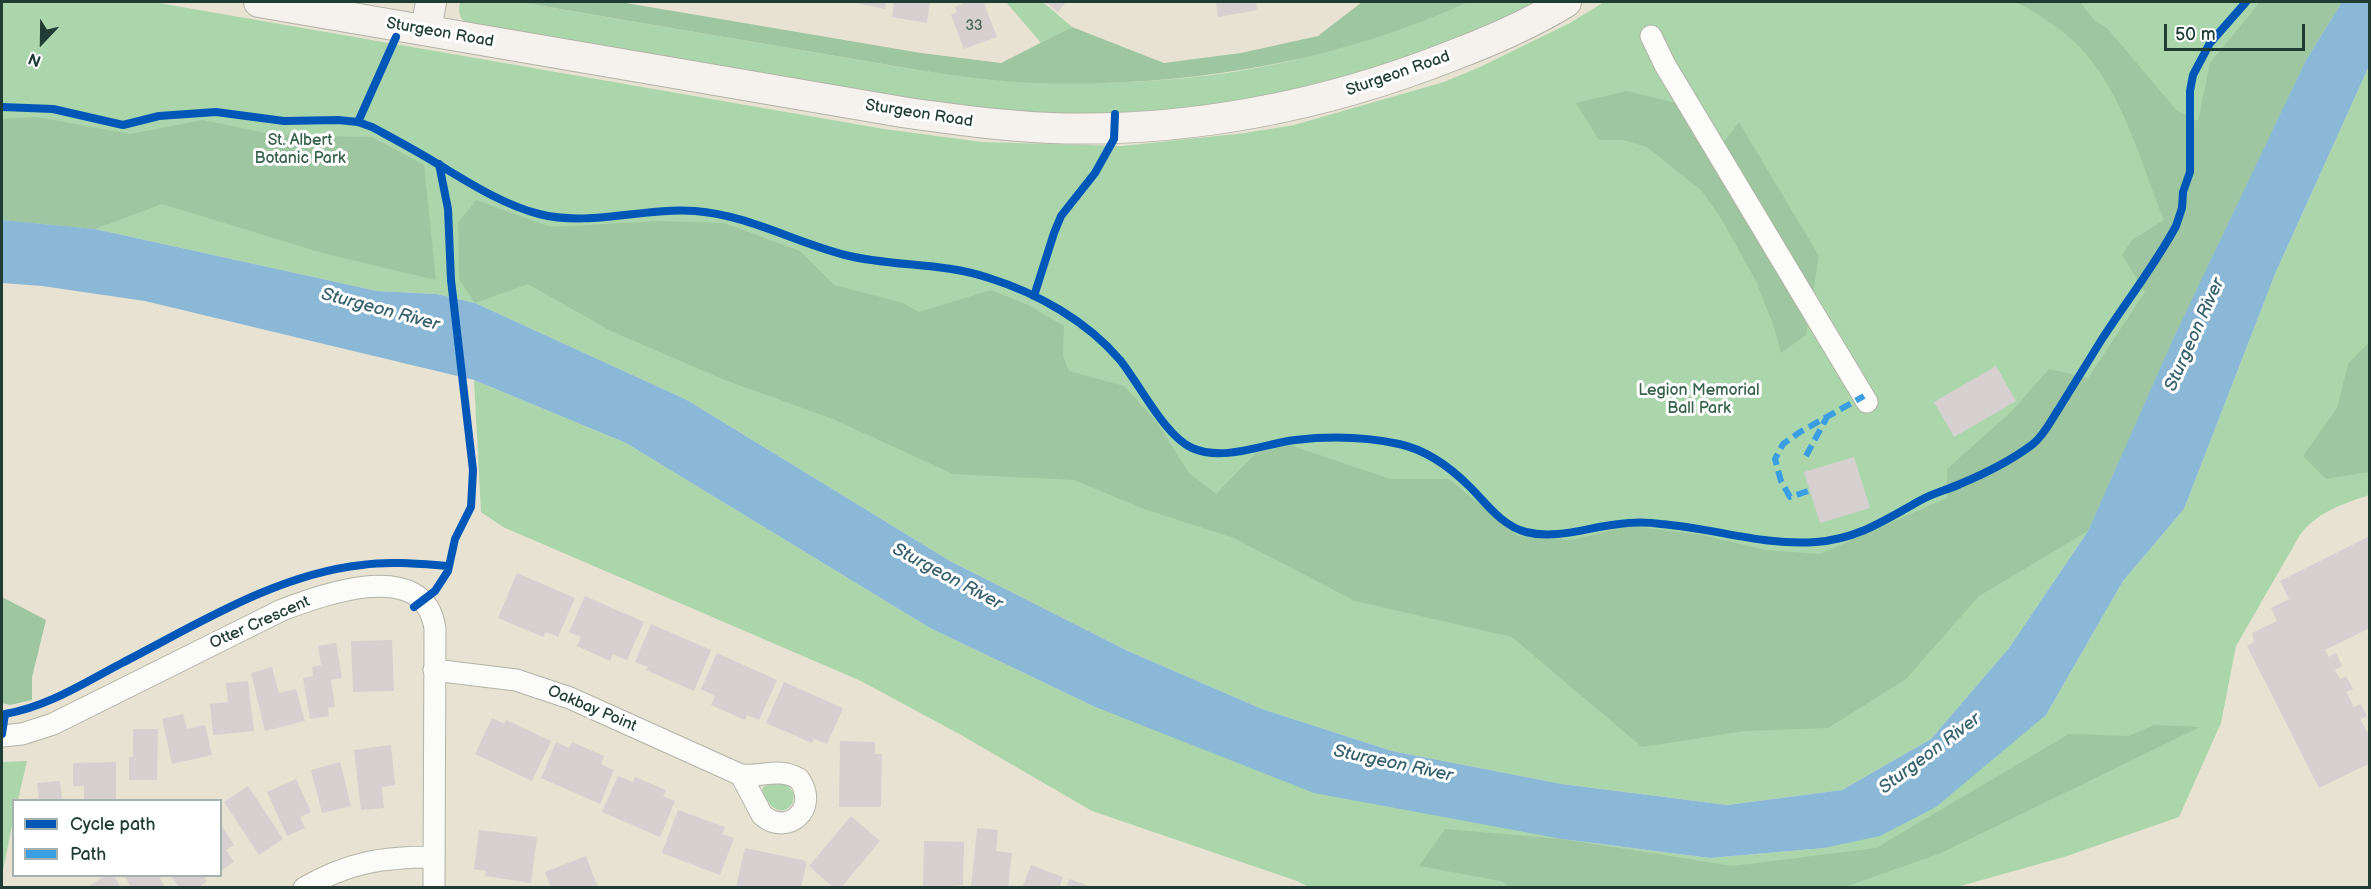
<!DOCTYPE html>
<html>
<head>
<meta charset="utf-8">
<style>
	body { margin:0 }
	#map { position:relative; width:2371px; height:889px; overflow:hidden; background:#e7e2d2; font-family:"Balsamiq Sans",sans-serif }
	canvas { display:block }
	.frame { position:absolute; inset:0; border:3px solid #1f3d34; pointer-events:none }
	.legend { position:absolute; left:12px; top:799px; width:210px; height:78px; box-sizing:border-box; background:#fff; border:2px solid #a5b1ae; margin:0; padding:8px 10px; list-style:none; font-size:18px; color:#1f3d34 }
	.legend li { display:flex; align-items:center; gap:12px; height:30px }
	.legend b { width:30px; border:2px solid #a5b1ae }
	.north { position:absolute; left:12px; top:12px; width:60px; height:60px; -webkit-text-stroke:4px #fff; paint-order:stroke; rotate:202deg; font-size:16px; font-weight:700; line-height:24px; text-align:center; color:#1f3d34 }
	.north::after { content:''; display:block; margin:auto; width:21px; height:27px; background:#1f3d34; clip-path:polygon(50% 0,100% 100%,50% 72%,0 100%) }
	.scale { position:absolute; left:2164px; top:24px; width:141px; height:27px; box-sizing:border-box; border:3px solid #1f3d34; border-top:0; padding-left:8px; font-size:18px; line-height:21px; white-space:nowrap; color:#1f3d34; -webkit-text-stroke:4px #fff; paint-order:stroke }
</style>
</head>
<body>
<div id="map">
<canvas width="2371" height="889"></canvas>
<div class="frame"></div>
<ul class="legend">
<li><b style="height:8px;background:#0057b8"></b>Cycle path</li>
<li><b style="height:8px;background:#3c9ee2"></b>Path</li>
</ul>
<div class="north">N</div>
<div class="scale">50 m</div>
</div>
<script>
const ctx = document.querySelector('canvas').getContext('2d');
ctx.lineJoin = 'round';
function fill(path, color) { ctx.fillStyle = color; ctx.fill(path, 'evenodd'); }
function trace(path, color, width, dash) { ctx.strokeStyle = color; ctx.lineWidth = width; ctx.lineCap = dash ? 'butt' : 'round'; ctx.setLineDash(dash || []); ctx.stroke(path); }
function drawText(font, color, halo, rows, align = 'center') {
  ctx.font = font + ' "Balsamiq Sans",sans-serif'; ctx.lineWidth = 6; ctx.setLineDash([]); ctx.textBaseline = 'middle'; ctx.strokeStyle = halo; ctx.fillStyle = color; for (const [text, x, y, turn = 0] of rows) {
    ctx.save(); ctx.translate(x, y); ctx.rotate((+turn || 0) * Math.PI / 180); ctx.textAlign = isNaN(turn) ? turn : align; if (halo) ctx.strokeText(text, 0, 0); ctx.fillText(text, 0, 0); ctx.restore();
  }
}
fill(new Path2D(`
	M 2,2 L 153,2 L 884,129 L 982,142 L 1122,146 L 1245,133 L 1294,125 L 1444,82 L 1480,67 L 1570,23 L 1604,2 L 2342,2 L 2306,60 L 2088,531 L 2009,648 L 1931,739 L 1842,790 L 1727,805 L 1562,784 L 1392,751 L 1262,709 L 1128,651 L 950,561 L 687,400 L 475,303 L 437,294 L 377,291 L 95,229 L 2,220 Z
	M 460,2 L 519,2 L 918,70 C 1039,87 1161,89 1281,63 C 1320,54 1361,43 1399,29 C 1421,21 1444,9 1467,2 C 1481,0 1526,2 1544,2 L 1458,42 L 1376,70 L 1237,104 L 1135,115 L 1053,115 L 986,111 L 474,27 C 460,20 458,17 460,2 Z
	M 1006,2 L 1043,2 L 1072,27 L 1041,43 Z
	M 2369,66 L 2369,495 C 2343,504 2317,512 2300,535 L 2236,646 L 2221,723 L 2179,817 L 2064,857 L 1957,887 L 1309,887 L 1297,881 L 1092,811 L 961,735 L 861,681 L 503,527 L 481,512 L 474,380 L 626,443 L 930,628 L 1093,706 L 1562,839 L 1710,858 L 1824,848 L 2046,715 L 2123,581 L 2184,509 L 2275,274 Z
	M 27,761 L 18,800 L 14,800 L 13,821 L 2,875 L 2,762 Z
	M 779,783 C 813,789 780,837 762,790 L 764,786 Z`), '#abd6ac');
fill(new Path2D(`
	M 519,2 L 620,2 L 921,53 L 1001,63 L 1072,27 L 1164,63 L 1241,53 L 1318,36 L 1362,2 L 1468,2 C 1335,63 1186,87 1041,83 C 999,82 959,76 918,70 Z
	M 2016,2 L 2080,2 L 2095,21 L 2107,28 L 2177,111 L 2198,121 L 2210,63 L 2260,2 L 2342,2 L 2306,60 L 2174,337 L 2088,531 L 1979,596 L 1906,679 L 1828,728 L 1745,731 L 1642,747 L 1512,637 L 1355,601 L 1234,538 L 1144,509 L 1074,480 L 953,474 L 833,419 L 725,380 L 611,331 L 528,284 L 475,303 L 459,279 L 458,223 L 476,200 L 551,227 L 659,221 L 724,223 L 800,251 L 834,285 L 903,303 L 919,312 L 991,290 L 1028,305 L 1064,326 L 1063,356 L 1069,371 L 1124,386 L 1156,421 L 1189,473 L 1216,494 L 1256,453 L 1290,445 L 1390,479 L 1449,479 L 1518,536 L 1571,540 L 1630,526 L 1703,535 L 1765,550 L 1820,554 L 1947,498 L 1947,469 L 2011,412 L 2049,369 L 2088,378 L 2145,292 L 2122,255 L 2132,240 L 2164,220 C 2142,166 2124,98 2086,54 C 2067,32 2041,15 2016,2 Z
	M 1627,91 L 1676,103 L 1710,161 L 1739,122 L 1819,256 L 1806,335 L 1781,353 L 1774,327 L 1756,281 L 1722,220 L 1702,191 L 1647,147 L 1623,140 L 1599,140 L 1576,103 Z
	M 37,117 L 130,134 L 203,120 L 275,135 L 372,137 L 424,165 L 436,280 L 326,254 L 162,204 L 95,229 L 2,220 L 2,119 Z
	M 2369,342 L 2369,472 L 2326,479 L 2303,456 L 2337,408 L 2348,364 Z
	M 2,597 L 46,620 L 32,677 L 32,700 L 10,705 L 2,703 Z
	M 2154,725 L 2200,727 L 1941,853 L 1845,887 L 1510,887 L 1501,881 L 1419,866 L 1445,829 L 1562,839 L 1733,866 L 1876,848 L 2069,734 L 2129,736 Z`), '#9ec6a0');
fill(new Path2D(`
	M 2342,2 L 2369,2 L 2369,66 L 2275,274 L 2184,509 L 2123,581 L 2046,715 L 1936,807 L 1880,836 L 1824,848 L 1710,858 L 1562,839 L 1314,793 L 1093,706 L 930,628 L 626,443 L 474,380 L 145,301 L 42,286 L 2,283 L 2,220 L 95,229 L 377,291 L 437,294 L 475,303 L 687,400 L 950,561 L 1128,651 L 1262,709 L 1392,751 L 1562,784 L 1727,805 L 1842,790 L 1931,739 L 2009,648 L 2088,531 L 2174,337 L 2306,60 Z`), '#8bb8d6');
fill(new Path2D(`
	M 850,2 L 886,2 L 885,9 Z
	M 894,2 L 930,2 L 927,23 L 892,17 Z
	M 963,2 L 991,2 L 984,4 L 997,37 L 964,49 L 951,15 L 957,12 L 955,7 L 964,3 Z
	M 1046,2 L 1066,2 L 1058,12 Z
	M 1216,2 L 1256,2 L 1257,10 L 1218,17 Z
	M 1996,366 L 2016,401 L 1954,437 L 1934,402 Z
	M 1854,457 L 1870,508 L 1820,523 L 1804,472 Z
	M 2370,536 L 2370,628 L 2325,650 L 2329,657 L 2336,653 L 2342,666 L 2335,670 L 2340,679 L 2346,676 L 2353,689 L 2346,692 L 2354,707 L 2361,704 L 2367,716 L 2360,719 L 2370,737 L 2370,763 L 2319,788 L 2247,646 L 2254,642 L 2252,633 L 2277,621 L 2271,608 L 2289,599 L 2280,581 Z
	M 517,573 L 575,598 L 558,637 L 546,632 L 543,637 L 498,618 Z
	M 585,596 L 644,622 L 627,660 L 613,654 L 610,661 L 577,646 L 581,637 L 569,632 Z
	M 651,624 L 711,650 L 694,691 L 646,670 L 648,667 L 635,662 Z
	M 392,640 L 394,691 L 353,692 L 351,641 Z
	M 336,643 L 342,678 L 331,680 L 335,707 L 328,708 L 329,716 L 310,719 L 303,678 L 313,676 L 312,667 L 321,665 L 318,646 Z
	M 717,653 L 777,680 L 759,720 L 747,715 L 745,720 L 711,705 L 715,696 L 701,689 Z
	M 272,667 L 279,693 L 296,689 L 305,721 L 265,731 L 251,673 Z
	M 248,681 L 254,731 L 213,735 L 210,704 L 228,702 L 226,683 Z
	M 784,682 L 843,708 L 827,744 L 814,739 L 812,743 L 766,723 Z
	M 183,714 L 187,729 L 205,725 L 212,755 L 172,764 L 162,719 Z
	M 492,718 L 504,724 L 506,720 L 551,741 L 532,781 L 475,754 Z
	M 133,729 L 158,729 L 157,780 L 129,780 L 129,757 L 133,757 Z
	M 840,741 L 875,742 L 875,754 L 882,754 L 881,807 L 839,807 Z
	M 556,742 L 569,748 L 572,742 L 604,756 L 601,764 L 614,770 L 600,804 L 541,778 Z
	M 391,745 L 395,785 L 382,787 L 384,808 L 361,810 L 354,750 Z
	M 116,762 L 116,800 L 84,800 L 84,786 L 73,786 L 73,763 Z
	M 340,762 L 351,806 L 322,813 L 311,770 Z
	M 618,776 L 633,782 L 635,777 L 666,790 L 663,796 L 675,801 L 660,837 L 602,812 Z
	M 296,779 L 311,812 L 300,817 L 305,828 L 287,836 L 267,792 Z
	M 60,781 L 62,800 L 39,800 L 37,783 Z
	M 248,786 L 283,839 L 259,855 L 224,802 Z
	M 678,810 L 725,827 L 722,834 L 734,838 L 720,875 L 662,853 Z
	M 851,816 L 880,841 L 841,888 L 834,888 L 809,866 Z
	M 220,823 L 234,845 L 226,850 L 234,862 L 220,871 Z
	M 977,828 L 998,830 L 996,851 L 1012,853 L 1008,888 L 971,888 Z
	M 479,830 L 537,837 L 531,883 L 485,876 L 486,871 L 474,869 Z
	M 924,841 L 964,842 L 963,885 L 923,888 Z
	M 745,848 L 807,861 L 801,888 L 736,887 Z
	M 586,856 L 598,888 L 551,888 L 545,872 Z
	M 1031,865 L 1063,877 L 1059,888 L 1022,888 Z
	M 105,876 L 114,876 L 121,888 L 86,888 Z
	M 125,876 L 159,876 L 165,888 L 131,888 Z
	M 171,876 L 203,876 L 207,881 L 198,888 L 179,888 Z
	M 1069,879 L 1092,887 L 1092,888 L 1066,888 Z`), '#d6d0d0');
const street = new Path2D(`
	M 1651,36 L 1665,65 L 1867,402
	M 434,670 L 516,680 L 570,698 L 741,775 L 762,815 C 787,837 820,809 799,779 C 780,767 762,777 741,775
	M 2,736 L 22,734 L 53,724 L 282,610 C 325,594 425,557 435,629 L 434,888
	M 304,888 C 349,862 383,857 434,857`);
const secondary = new Path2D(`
	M 259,2 L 902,112 C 951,119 1001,126 1051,128 C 1187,133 1325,106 1451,56 C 1491,41 1530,24 1566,2
	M 426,30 L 431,2`);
trace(street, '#b3b3a8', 23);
trace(secondary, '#b3b3a8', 32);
trace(street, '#fbfbf8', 21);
trace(secondary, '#f5f2ee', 30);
trace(new Path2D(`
	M 1806,456 L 1827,417
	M 1808,491 L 1790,497 L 1781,481 L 1775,459 L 1783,444 L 1800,432 L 1864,396`), '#3c9ee2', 6, [12, 6]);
trace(new Path2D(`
	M 2,107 L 53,109 L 123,125 L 159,116 L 216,112 L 284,121 L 338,120 L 358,122 L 372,127 C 394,139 415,150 436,163 C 468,182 503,205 539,214 C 590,227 644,207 695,211 C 748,215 794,242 845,255 C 892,267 942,262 989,278 C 1037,293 1087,321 1120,360 C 1140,385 1165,436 1192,448 C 1224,462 1263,444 1295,440 C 1329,436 1366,437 1399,444 C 1427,450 1450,467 1470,487 C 1486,503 1502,526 1526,532 C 1556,540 1589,527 1619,524 C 1633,522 1647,522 1661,524 C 1713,528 1763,546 1816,542 C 1858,539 1885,520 1921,500 C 1934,493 1947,490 1960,484 C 1984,474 2012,460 2033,444 C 2044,435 2050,422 2058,410 C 2072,387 2087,363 2102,339 C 2126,302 2155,265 2176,226 L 2182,208 L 2183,192 L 2190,172 L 2190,91 L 2193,75 L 2210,43 L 2246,2
	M 358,122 L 396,37
	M 1034,296 L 1054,233 L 1061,216 L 1095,173 L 1114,139 L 1115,114
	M 414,607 L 435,591 L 448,571 L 455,539 L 471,507 L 473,470 L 451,280 L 448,209 L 439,164
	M 2,734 L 5,714 C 47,707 84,683 122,663 C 196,625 277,574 362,565 C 390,561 420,564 448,566`), '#0057b8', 8);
drawText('14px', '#4d625b', null, [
	["33",974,26]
]);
drawText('16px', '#1f3d34', '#fff', [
	["Sturgeon Road",440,33,10],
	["Sturgeon Road",1398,74,-19],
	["Sturgeon Road",919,114,9],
	["Otter Crescent",260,623,-24],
	["Oakbay Point",592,709,23]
]);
drawText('16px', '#36614a', '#fff', [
	["St. Albert",300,141],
	["Botanic Park",300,159],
	["Legion Memorial",1699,391],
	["Ball Park",1699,409]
]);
drawText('italic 18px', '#37626d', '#fff', [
	["Sturgeon River",380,310,15],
	["Sturgeon River",2195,335,-66],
	["Sturgeon River",947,577,28],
	["Sturgeon River",1930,754,-37],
	["Sturgeon River",1393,764,12]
]);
</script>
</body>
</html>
